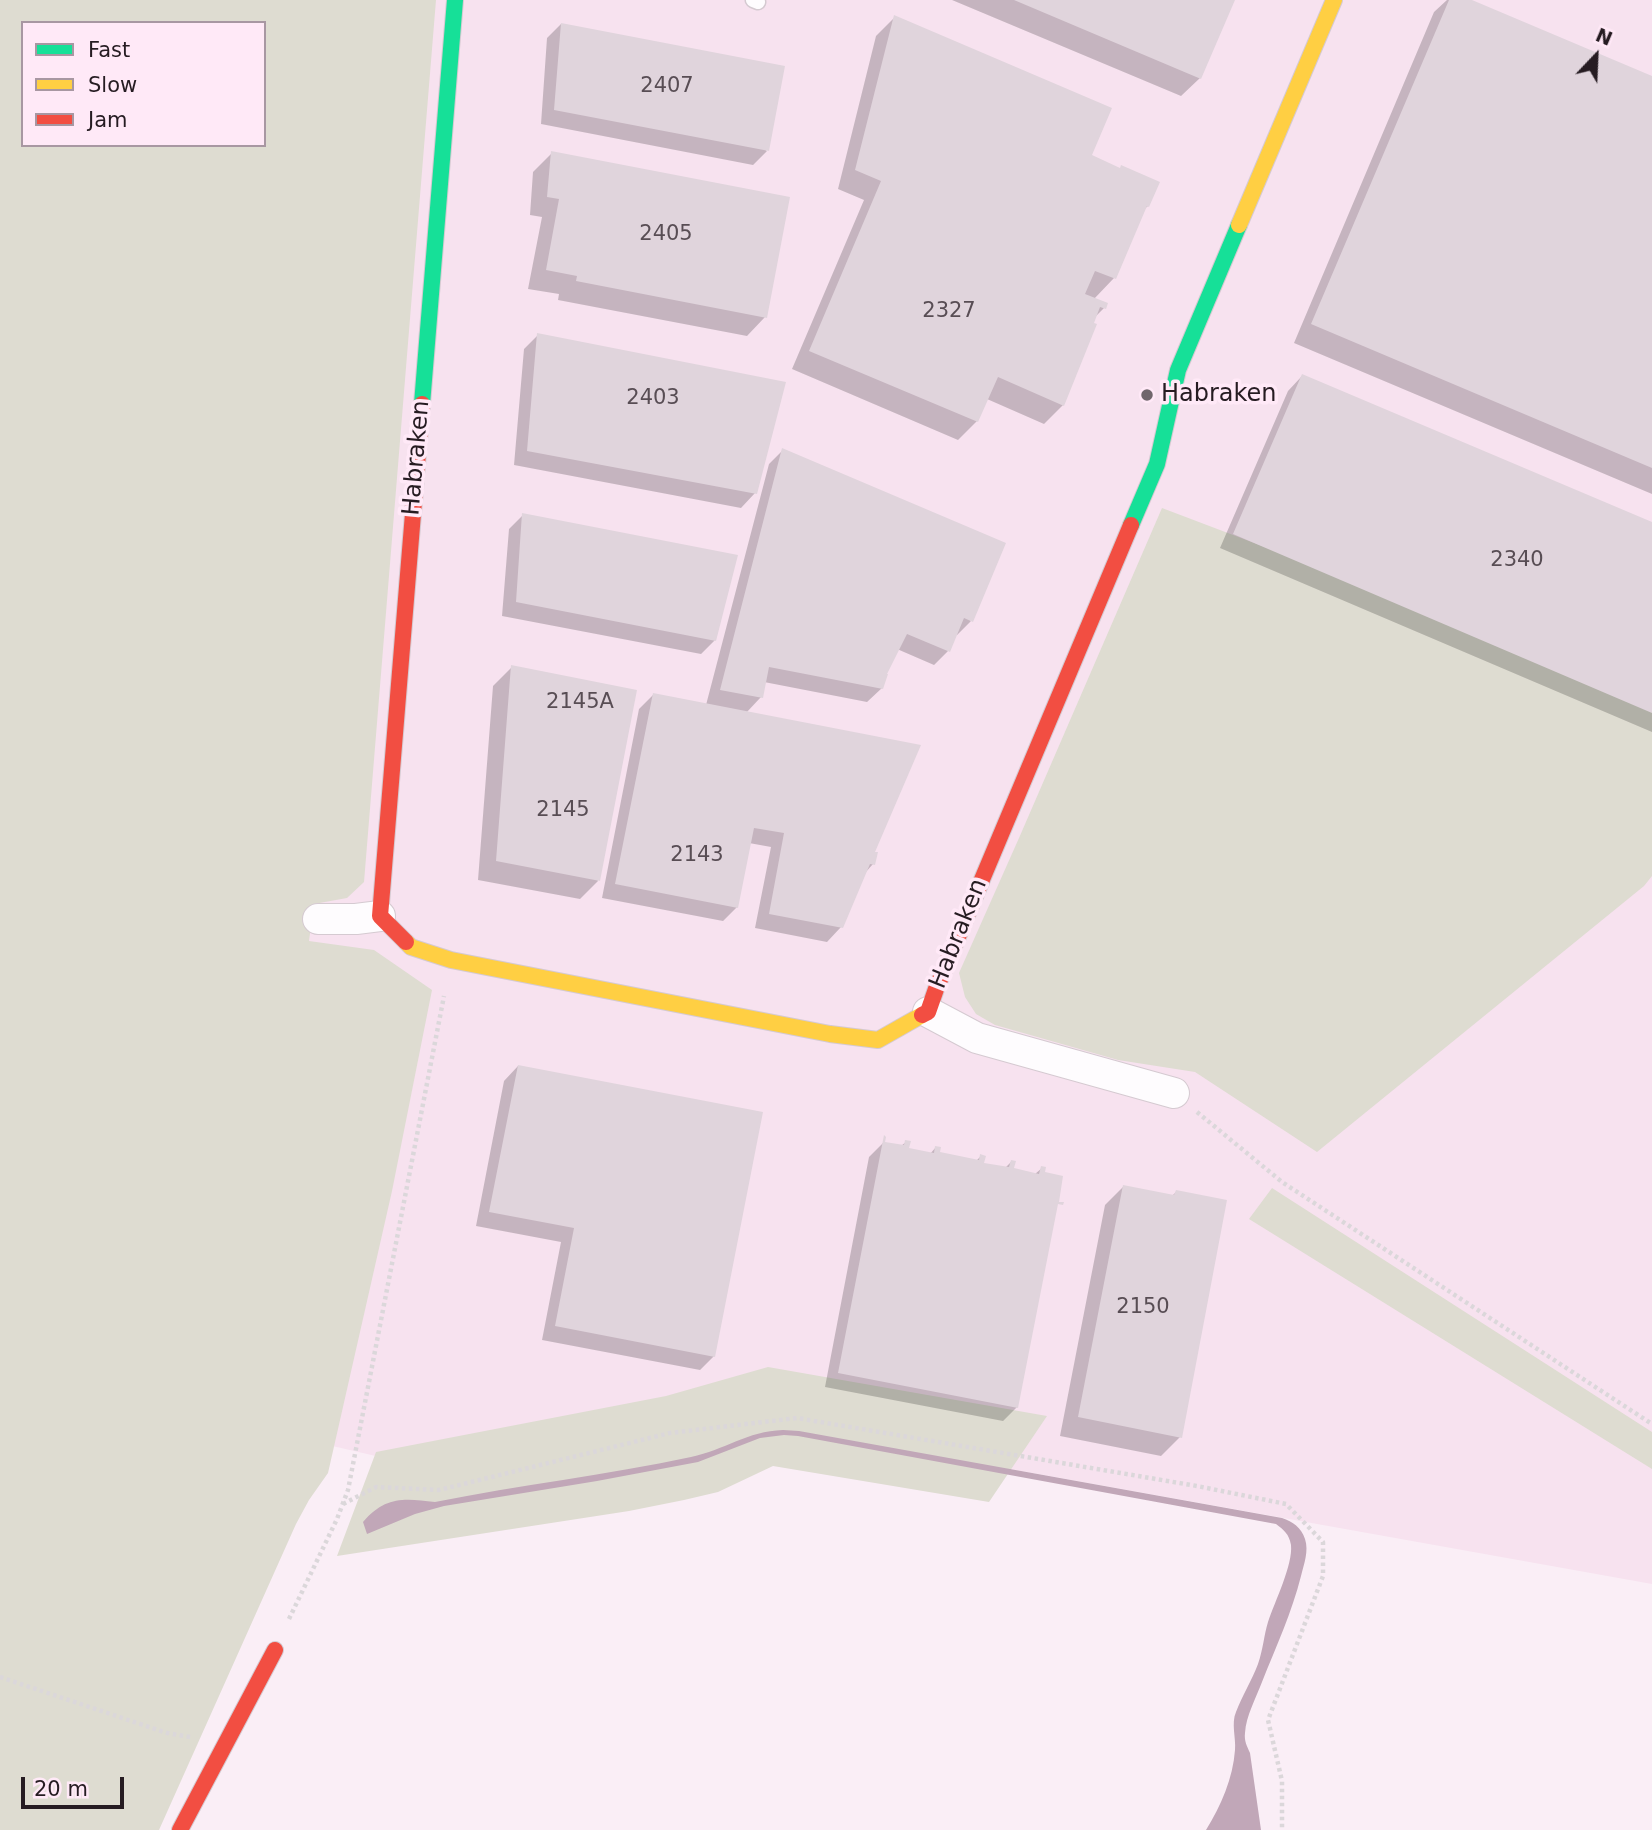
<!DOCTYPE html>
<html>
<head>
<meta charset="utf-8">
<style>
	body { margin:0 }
	#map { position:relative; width:1652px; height:1830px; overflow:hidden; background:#faeef6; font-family:"DejaVu Sans",sans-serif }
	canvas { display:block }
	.legend { position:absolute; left:21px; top:21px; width:245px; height:126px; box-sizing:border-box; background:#ffe9f7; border:2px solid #a897a2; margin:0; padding:9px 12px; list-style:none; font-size:21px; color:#261c22 }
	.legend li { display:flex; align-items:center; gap:14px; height:35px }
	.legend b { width:35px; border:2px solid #a897a2 }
	.north { position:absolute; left:1561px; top:21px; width:70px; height:70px; -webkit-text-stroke:5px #ffe9f7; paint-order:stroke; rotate:23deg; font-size:19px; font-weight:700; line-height:28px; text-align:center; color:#261c22 }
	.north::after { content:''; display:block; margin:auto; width:24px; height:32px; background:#261c22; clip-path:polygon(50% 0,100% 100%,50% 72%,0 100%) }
	.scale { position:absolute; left:21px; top:1777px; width:103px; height:32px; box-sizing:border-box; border:4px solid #261c22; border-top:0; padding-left:9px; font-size:21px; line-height:24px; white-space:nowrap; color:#261c22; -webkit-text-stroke:5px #ffe9f7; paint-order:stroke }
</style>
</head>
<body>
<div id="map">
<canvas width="1652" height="1830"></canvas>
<ul class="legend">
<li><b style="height:9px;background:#16e098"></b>Fast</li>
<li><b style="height:9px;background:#ffcf43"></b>Slow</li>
<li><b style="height:9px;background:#f24e42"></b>Jam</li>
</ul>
<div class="north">N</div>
<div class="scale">20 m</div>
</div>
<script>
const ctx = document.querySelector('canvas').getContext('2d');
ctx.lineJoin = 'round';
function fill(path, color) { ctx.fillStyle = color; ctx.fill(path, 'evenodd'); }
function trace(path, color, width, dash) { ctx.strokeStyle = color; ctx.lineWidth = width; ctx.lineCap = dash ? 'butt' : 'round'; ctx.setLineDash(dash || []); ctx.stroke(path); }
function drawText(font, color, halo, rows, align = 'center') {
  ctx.font = font + ' "DejaVu Sans",sans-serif'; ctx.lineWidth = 7; ctx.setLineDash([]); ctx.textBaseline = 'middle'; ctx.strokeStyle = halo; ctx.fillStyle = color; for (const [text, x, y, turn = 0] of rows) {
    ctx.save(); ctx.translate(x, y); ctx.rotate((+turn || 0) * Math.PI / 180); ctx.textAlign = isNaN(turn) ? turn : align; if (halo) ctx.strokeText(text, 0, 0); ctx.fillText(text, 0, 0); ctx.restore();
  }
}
fill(new Path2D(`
	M 296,0 L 1652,0 L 1652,1584 L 787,1429 L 458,1475 L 90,1390 Z`), '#f7e2ef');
fill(new Path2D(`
	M 0,0 L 436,0 L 364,882 L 347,898 L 314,904 L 309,941 L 374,950 L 432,990 L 392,1191 L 328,1473 L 309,1500 L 296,1524 L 159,1830 L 0,1830 ZM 23,23 L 264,23 L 264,145 L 23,145 Z
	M 1162,508 L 1652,694 L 1652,876 L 1644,886 L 1317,1152 L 1195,1072 L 1118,1060 L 995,1025 L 976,1014 L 965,997 L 959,973 L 1019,838 Z
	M 1272,1188 L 1652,1432 L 1652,1469 L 1249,1219 Z
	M 768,1367 L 1047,1416 L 989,1502 L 773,1466 L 718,1492 L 684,1500 L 629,1511 L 337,1556 L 376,1452 L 666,1396 Z`), '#dedcd1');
fill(new Path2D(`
	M 783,1430 L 799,1431 L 1282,1518 C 1293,1522 1301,1527 1305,1539 C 1309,1551 1304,1564 1301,1576 C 1292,1612 1276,1647 1262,1682 C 1256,1698 1246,1716 1245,1733 C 1244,1741 1247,1746 1250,1753 L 1261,1830 L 1206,1830 C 1221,1806 1233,1778 1235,1750 C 1236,1738 1231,1723 1236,1712 C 1242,1696 1252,1680 1258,1664 C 1263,1650 1264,1635 1268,1622 C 1275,1601 1293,1565 1291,1545 C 1289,1534 1284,1530 1276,1524 L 798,1436 L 784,1435 L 760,1438 L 698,1462 L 597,1481 L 444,1506 L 415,1514 L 367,1534 L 363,1522 C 385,1496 404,1498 435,1502 C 520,1485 606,1475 691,1457 C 725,1450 747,1431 783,1430 Z`), '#c1a7b8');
fill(new Path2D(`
	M 952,0 L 1233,0 L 1200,78 L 1181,96 Z
	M 1447,0 L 1468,0 L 1652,78 L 1652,494 L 1294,343 L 1434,12 Z
	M 895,17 L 1090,156 L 1148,206 L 1143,210 L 1114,278 L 1094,299 L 1104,308 L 1093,319 L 1063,405 L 1044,424 L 987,399 L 977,421 L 958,440 L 792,369 L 864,200 L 838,189 L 876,36 Z
	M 561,24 L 767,151 L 753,165 L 541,124 L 547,38 Z
	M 552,153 L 765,317 L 747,336 L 558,300 L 559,294 L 528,289 L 542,217 L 530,215 L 533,172 Z
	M 538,335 L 755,493 L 741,508 L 514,465 L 524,349 Z
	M 1302,376 L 1652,524 L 1652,732 L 1220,548 L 1288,391 Z
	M 783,450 L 971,621 L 957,635 L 955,634 L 948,651 L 934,665 L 897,649 L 885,675 L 882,688 L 867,702 L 764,682 L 761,697 L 746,713 L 873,853 L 873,864 L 864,874 L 841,927 L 827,942 L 755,928 L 771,847 L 749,843 L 737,907 L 723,921 L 602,898 L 639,709 L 653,695 L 706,705 L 769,464 Z
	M 523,515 L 715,640 L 701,654 L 502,616 L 509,529 Z
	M 512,667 L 598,881 L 580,899 L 478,880 L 493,686 Z
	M 518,1066 L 714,1356 L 700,1370 L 542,1340 L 561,1242 L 476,1226 L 504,1081 Z
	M 906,1142 L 907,1149 L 930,1154 L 936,1147 L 938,1154 L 976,1161 L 981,1156 L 982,1164 L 1005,1168 L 1011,1162 L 1012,1170 L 1035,1174 L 1042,1168 L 1017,1407 L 1003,1421 L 825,1387 L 869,1157 L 883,1143 L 901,1146 Z
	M 1123,1187 L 1172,1196 L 1176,1192 L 1180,1437 L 1161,1456 L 1060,1436 L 1105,1205 Z`), '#0003');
fill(new Path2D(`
	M 1014,0 L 1235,0 L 1201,79 Z
	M 1449,0 L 1472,0 L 1652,76 L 1652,468 L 1311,324 Z
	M 894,15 L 1112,108 L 1092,155 L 1120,168 L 1121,165 L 1160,182 L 1149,207 L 1147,206 L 1116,279 L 1095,271 L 1085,294 L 1108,303 L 1106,309 L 1100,307 L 1094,323 L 1097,324 L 1064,406 L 998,377 L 978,422 L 809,351 L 881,181 L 855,170 Z
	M 561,23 L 785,66 L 769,151 L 554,110 Z
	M 551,151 L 790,197 L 767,318 L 576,281 L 577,276 L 546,270 L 559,199 L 547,197 Z
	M 537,333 L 786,382 L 757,494 L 527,451 Z
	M 1302,374 L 1652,522 L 1652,713 L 1233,534 Z
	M 782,448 L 1006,543 L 973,622 L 964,618 L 950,652 L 907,634 L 887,674 L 888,674 L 883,689 L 769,667 L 763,698 L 720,690 Z
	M 522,513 L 738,555 L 716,641 L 516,602 Z
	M 511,665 L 637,690 L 600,881 L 496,861 Z
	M 653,693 L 921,745 L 875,852 L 878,852 L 875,865 L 870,864 L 843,928 L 769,914 L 784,833 L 754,828 L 738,908 L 615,884 Z
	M 518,1065 L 763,1112 L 715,1357 L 555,1326 L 574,1228 L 489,1212 Z
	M 884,1135 L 886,1137 L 885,1142 L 904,1145 L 905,1140 L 911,1141 L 909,1148 L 934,1153 L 935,1146 L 941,1147 L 940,1152 L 979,1160 L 980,1154 L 986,1156 L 984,1163 L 1009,1167 L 1011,1160 L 1016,1161 L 1014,1168 L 1039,1174 L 1041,1166 L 1046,1167 L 1045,1172 L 1063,1176 L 1059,1202 L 1064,1202 L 1063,1205 L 1058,1204 L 1018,1408 L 838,1373 Z
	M 1123,1185 L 1174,1195 L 1176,1190 L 1227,1200 L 1182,1438 L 1078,1417 Z`), '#e0d4dc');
const lane = new Path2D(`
	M 753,0 L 758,2`);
const street = new Path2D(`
	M 318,919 L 356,919 L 380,916
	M 928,1012 L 977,1038 L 1174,1093`);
const fast = new Path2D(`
	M 422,404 L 455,0
	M 1131,525 L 1157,464 L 1178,370 L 1239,225`);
const slow = new Path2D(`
	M 1239,225 L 1334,0
	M 406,942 L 411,947 L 451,960 L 830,1034 L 878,1040 L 922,1015`);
const jam = new Path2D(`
	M 406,942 L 380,916 L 422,404
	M 922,1015 L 928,1012 L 936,989 L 1131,525
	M 180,1830 L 275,1650`);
trace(lane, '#d5cad1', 17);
trace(street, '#d5cad1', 32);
trace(fast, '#d5cad1', 18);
trace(slow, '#d5cad1', 18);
trace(jam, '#d5cad1', 18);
trace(new Path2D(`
	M 1197,1112 L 1282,1182 L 1652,1424
	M 343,1504 L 376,1487 L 439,1490 L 670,1433 L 797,1418 L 1197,1486 L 1286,1504 L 1323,1542 L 1323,1576 L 1268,1720 L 1282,1781 L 1282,1830
	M 289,1619 L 337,1519 L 348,1490 L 444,996
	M 0,1677 L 167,1733 L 190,1737`), '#dbd7da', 4.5, [3.5, 3.5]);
trace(lane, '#fefcfe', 14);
trace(street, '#fefcfe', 30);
trace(fast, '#16e098', 16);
trace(slow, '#ffcf43', 16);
trace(jam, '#f24e42', 16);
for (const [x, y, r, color] of [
	[1147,395,7,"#70666c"]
]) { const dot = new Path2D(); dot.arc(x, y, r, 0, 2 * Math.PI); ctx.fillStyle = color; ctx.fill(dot); trace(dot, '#ffe9f7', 2.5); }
drawText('21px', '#584d54', null, [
	["2407",667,87],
	["2405",666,235],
	["2327",949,312],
	["2403",653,399],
	["2340",1517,561],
	["2145A",580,703],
	["2145",563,811],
	["2143",697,856],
	["2150",1143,1308]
]);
drawText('24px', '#261c22', '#ffe9f7', [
	["Habraken",1161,395]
], 'left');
drawText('24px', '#261c22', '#ffe9f7', [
	["Habraken",417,458,-85],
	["Habraken",959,934,-68]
]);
</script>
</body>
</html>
